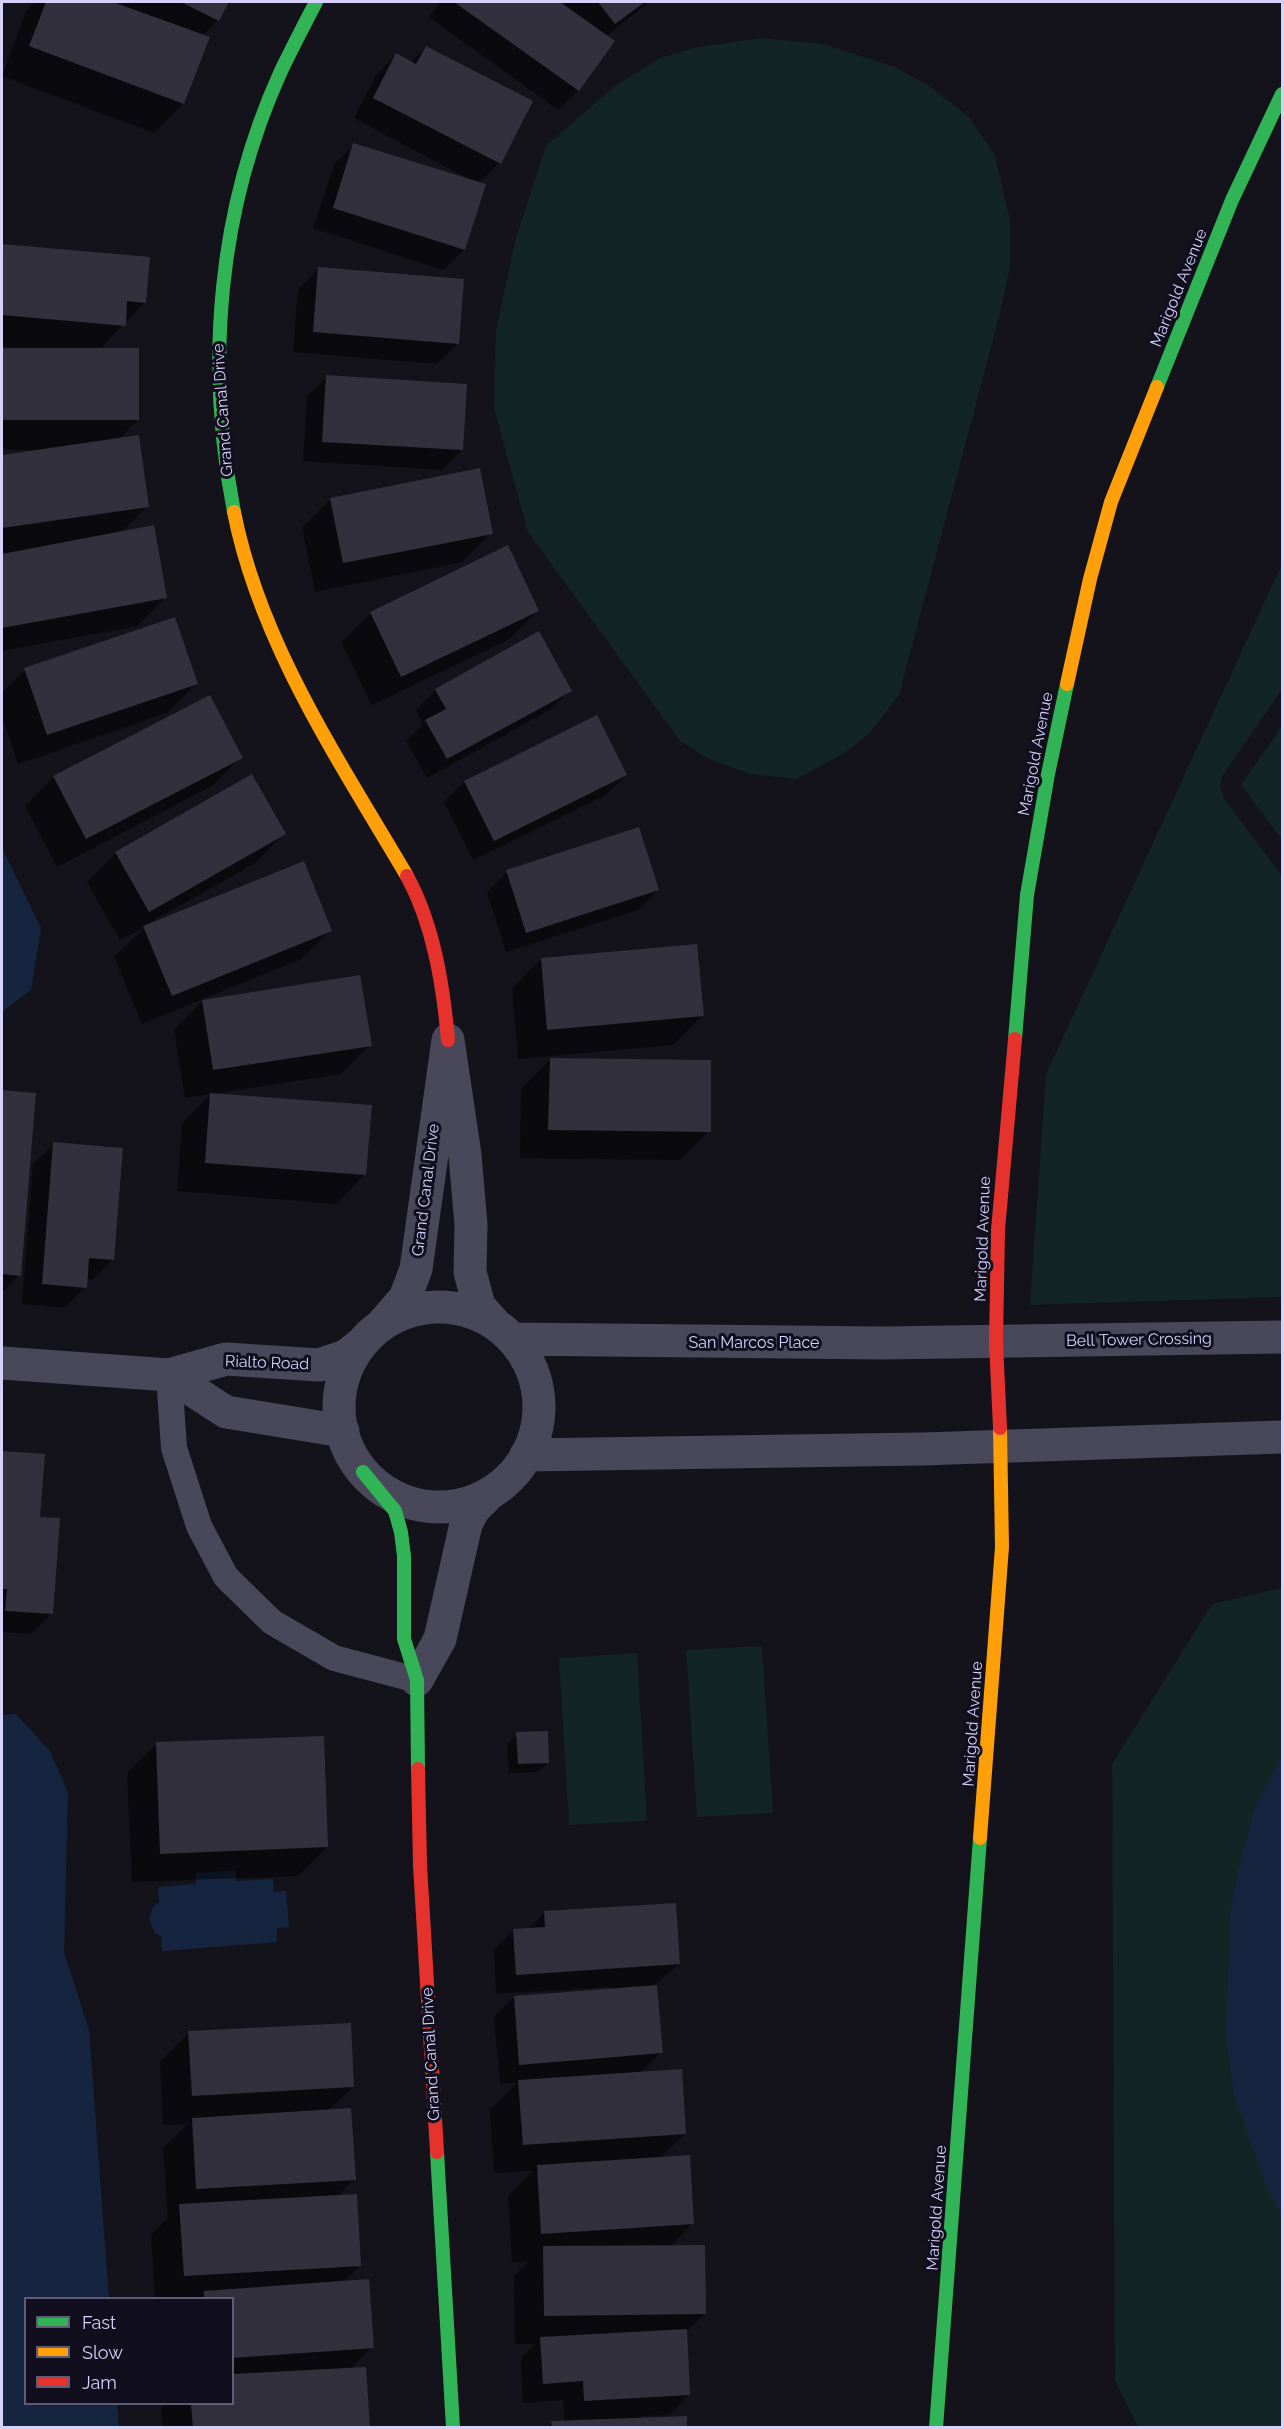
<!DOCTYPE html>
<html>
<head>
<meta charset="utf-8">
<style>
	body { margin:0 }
	#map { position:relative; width:1284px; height:2429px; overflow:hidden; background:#14121a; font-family:Raleway,sans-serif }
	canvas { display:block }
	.frame { position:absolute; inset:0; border:3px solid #d5d1fa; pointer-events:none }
	.legend { position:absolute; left:24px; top:2297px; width:210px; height:108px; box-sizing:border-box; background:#110f1e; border:2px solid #5f5d76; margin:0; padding:8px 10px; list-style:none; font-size:18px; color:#d5d1fa }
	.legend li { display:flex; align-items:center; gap:12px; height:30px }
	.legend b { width:30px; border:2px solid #5f5d76 }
</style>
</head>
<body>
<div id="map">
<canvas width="1284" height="2429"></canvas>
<div class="frame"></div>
<ul class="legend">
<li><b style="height:8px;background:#30b455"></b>Fast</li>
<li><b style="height:8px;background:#ff9f0a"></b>Slow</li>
<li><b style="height:8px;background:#e5322d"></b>Jam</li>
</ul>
</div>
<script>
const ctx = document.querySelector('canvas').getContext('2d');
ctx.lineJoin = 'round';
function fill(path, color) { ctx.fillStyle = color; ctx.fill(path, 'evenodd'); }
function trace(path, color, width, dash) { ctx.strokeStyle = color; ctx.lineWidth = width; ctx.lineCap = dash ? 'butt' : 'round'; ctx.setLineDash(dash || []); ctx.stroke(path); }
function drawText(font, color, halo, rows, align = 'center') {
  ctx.font = font + ' Raleway,sans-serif'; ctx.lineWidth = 6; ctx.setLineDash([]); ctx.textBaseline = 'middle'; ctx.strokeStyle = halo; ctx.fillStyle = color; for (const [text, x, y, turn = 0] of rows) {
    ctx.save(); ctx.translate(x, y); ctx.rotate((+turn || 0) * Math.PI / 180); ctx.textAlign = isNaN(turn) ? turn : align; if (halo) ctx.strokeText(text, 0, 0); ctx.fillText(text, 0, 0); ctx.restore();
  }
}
fill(new Path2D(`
	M 761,38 L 824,44 L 895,67 L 929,86 L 968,116 L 995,155 L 1010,220 L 1010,267 L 1000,313 L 899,695 L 869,734 L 846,752 L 797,779 L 750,774 L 709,759 L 680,741 L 528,532 L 494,408 L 496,330 L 516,238 L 546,146 L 616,85 L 660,58 L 698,47 Z
	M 1282,564 L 1282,689 L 1222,777 L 1220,786 L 1225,800 L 1282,876 L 1282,1297 L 1030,1305 L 1046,1074 Z
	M 1282,726 L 1282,840 L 1241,785 Z
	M 1282,1588 L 1282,2427 L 1138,2427 L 1115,2381 L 1112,1764 L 1212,1604 Z
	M 762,1646 L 773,1813 L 697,1817 L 686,1650 Z
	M 637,1653 L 647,1821 L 569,1825 L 559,1658 Z`), '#132424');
fill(new Path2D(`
	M 2,848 L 41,928 L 31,990 L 2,1012 Z
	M 16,1714 L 50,1751 L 68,1792 L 64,1952 L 89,2030 L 109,2298 L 26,2298 L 26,2404 L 117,2404 L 119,2427 L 2,2427 L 2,1715 Z
	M 1282,1757 L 1282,2216 L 1266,2186 L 1234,2095 L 1226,2037 L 1230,1912 L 1240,1863 L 1255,1807 Z
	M 235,1870 L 236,1881 L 273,1879 L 274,1892 L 286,1891 L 289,1927 L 277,1928 L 277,1942 L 162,1951 L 161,1936 L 155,1933 L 149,1919 L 153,1907 L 159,1902 L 158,1887 L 196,1884 L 195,1873 Z`), '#15253f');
fill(new Path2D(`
	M 35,2 L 227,2 L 218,20 L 202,36 L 183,104 L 154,133 L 2,76 L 26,11 Z
	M 440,2 L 649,2 L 606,36 L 578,90 L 558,110 L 429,17 Z
	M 426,47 L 499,163 L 479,183 L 484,185 L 464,250 L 443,270 L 313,228 L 334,165 L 354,144 L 474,182 L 354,118 L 376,75 L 396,55 L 411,62 Z
	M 2,245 L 148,258 L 145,302 L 100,349 L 138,419 L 118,440 L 147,506 L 121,533 L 166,597 L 137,626 L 2,651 L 2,555 L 5,554 L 5,552 L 2,552 L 2,456 L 40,451 L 2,449 L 2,349 L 7,349 L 7,347 L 2,346 Z
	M 319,269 L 457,344 L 437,364 L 293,352 L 298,289 Z
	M 327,377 L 462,450 L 442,470 L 303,461 L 307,397 Z
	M 331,499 L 491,533 L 462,562 L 315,592 L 302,528 Z
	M 538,611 L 508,640 L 372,705 L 341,642 L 371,613 Z
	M 25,670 L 196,684 L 167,713 L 18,764 L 2,716 L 2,693 Z
	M 436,690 L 570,690 L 550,710 L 427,778 L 406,741 L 423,724 L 416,710 Z
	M 597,717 L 626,775 L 606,795 L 473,860 L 444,802 L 464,782 Z
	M 241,757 L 212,786 L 57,867 L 25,806 L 54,777 Z
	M 285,833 L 255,863 L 149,923 L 330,930 L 301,959 L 142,1024 L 114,957 L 144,928 L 120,940 L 87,882 L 116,853 Z
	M 507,872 L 658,890 L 638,910 L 506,952 L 487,892 Z
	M 541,959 L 702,1016 L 673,1045 L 518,1059 L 512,989 Z
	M 203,1001 L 370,1045 L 341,1074 L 218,1093 L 365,1174 L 336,1204 L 177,1191 L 182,1123 L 211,1094 L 185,1098 L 174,1030 Z
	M 550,1060 L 709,1131 L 680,1160 L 520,1158 L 521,1089 Z
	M 2,1092 L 34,1094 L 19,1275 L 2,1293 Z
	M 54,1144 L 112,1260 L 92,1280 L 86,1279 L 85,1287 L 65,1308 L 22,1304 L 33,1164 Z
	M 2,1453 L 43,1456 L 39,1518 L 51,1614 L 31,1634 L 2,1632 Z
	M 517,1734 L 548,1762 L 538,1772 L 509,1773 L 507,1744 Z
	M 157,1744 L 327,1847 L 298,1876 L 132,1882 L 127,1773 Z
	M 544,1913 L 679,1964 L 656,1984 L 661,2052 L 640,2073 L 685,2134 L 660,2158 L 693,2223 L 670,2247 L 705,2314 L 685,2333 L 689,2395 L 669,2415 L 641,2416 L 641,2419 L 686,2428 L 547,2428 L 552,2422 L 565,2422 L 563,2400 L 523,2403 L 521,2358 L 535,2344 L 515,2344 L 514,2276 L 529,2261 L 512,2262 L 508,2196 L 533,2171 L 494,2173 L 490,2110 L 517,2083 L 500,2084 L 494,2017 L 514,1997 L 610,1990 L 610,1987 L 496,1994 L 494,1950 L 514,1930 L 528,1930 Z
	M 189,2033 L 353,2087 L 328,2111 L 354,2179 L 337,2197 L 360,2265 L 342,2283 L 372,2347 L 350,2369 L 368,2428 L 163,2428 L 161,2407 L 165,2404 L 232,2404 L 232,2298 L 155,2298 L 151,2235 L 168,2218 L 163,2148 L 188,2124 L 163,2125 L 160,2062 Z`), '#0007');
fill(new Path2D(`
	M 46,2 L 113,2 L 210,37 L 184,104 L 29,46 Z
	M 181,2 L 229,2 L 219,21 Z
	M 454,2 L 560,2 L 615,41 L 579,91 Z
	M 598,2 L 645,2 L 615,24 Z
	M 426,46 L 533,101 L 501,164 L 373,98 L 396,53 L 416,64 Z
	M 353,143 L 486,184 L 465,250 L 333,208 Z
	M 2,244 L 150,257 L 146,303 L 127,301 L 126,326 L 2,315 Z
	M 318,267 L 464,279 L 459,344 L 313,332 Z
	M 2,348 L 139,348 L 139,420 L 2,420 Z
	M 326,375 L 467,384 L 463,450 L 322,442 Z
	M 139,435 L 149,507 L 2,528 L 2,455 Z
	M 480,468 L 493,534 L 343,563 L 330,498 Z
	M 154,525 L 167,598 L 2,628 L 2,554 Z
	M 508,545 L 539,611 L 401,677 L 370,612 Z
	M 175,617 L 198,684 L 47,735 L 24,668 Z
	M 539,631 L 572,691 L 447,759 L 425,720 L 446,709 L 435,689 Z
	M 210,695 L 243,758 L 86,839 L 53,776 Z
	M 597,715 L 627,775 L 494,841 L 464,781 Z
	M 252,774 L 286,834 L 149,912 L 115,852 Z
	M 639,827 L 659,890 L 526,933 L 506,870 Z
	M 304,861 L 332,931 L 172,996 L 143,926 Z
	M 697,944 L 704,1016 L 547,1030 L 541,958 Z
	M 360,975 L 372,1046 L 213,1070 L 202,1000 Z
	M 550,1058 L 711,1060 L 711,1132 L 548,1130 Z
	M 2,1090 L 36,1093 L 21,1276 L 2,1274 Z
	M 210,1093 L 372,1105 L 366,1175 L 205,1163 Z
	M 53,1142 L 123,1148 L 114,1260 L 89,1258 L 87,1288 L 42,1284 Z
	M 2,1451 L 45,1454 L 40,1517 L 60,1518 L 53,1614 L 5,1611 L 7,1589 L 2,1589 Z
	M 548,1731 L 549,1763 L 518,1764 L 516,1732 Z
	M 324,1736 L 328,1847 L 160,1854 L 156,1742 Z
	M 676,1903 L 680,1964 L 516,1975 L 513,1929 L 545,1927 L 544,1911 Z
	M 657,1985 L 663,2053 L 519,2065 L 514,1996 Z
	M 351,2023 L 354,2087 L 192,2096 L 188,2031 Z
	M 682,2069 L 686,2134 L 523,2145 L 518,2080 Z
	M 351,2108 L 356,2180 L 196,2189 L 192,2118 Z
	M 690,2155 L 694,2224 L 541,2234 L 537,2165 Z
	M 357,2194 L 361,2266 L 184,2276 L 179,2204 Z
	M 705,2245 L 706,2314 L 544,2316 L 543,2246 Z
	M 369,2279 L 374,2348 L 232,2358 L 232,2298 L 204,2298 L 204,2291 Z
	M 687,2329 L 690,2395 L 584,2401 L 583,2381 L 543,2384 L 540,2337 Z
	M 366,2367 L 370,2428 L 193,2428 L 191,2404 L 232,2404 L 232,2374 Z
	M 687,2416 L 687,2428 L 552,2428 L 551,2421 Z`), '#32303d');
trace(new Path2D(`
	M 169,1375 L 174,1448 L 199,1526 L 226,1577 L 272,1622 L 334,1658 L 417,1680`), '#49485a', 26);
trace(new Path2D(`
	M339 1407a100 100 0 1 1 200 0a100 100 0 1 1-200 0Z
	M 384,1322 L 405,1298 L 416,1269 L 448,1040 L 465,1155 L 471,1225 L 470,1272 L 479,1306 L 496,1325
	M 512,1339 L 882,1343 L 1282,1337
	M 2,1363 L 169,1375 L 226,1359 L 319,1365 L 346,1356 L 361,1344
	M 169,1375 L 226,1412 L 343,1431
	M 526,1455 L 922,1449 L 1282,1437
	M 417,1680 L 440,1639 L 466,1524 L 474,1509 L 488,1495`), '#49485a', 33);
trace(new Path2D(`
	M 1157,387 L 1232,200 L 1282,94
	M 234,512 C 205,364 218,209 281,71 C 292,48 304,25 316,2
	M 1015,1039 L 1027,895 L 1048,774 L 1067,684
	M 363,1472 L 395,1511 L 401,1532 L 404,1556 L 404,1639 L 417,1680 L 418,1769
	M 437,2152 L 453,2428
	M 936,2428 L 980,1838`), '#30b455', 14);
trace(new Path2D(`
	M 234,512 C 260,644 340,762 407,876
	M 1067,684 L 1090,579 L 1111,502 L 1157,387
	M 980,1838 L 1002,1547 L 1000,1428`), '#ff9f0a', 14);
trace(new Path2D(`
	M 407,876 C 434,926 443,985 448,1040
	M 1000,1428 L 996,1343 L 998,1230 L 1015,1039
	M 418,1769 L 420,1865 L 437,2152`), '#e5322d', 14);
drawText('16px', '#d5d1fa', '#110f1e', [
	["Marigold Avenue",1179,288,-68],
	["Grand Canal Drive",223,410,-94],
	["Marigold Avenue",1036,754,-79],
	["Grand Canal Drive",426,1190,-83],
	["Marigold Avenue",983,1239,-88],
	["Bell Tower Crossing",1139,1340,-1],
	["San Marcos Place",754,1343],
	["Rialto Road",267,1363,2],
	["Marigold Avenue",973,1724,-86],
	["Grand Canal Drive",431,2054,-93],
	["Marigold Avenue",937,2208,-86]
]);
</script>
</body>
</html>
